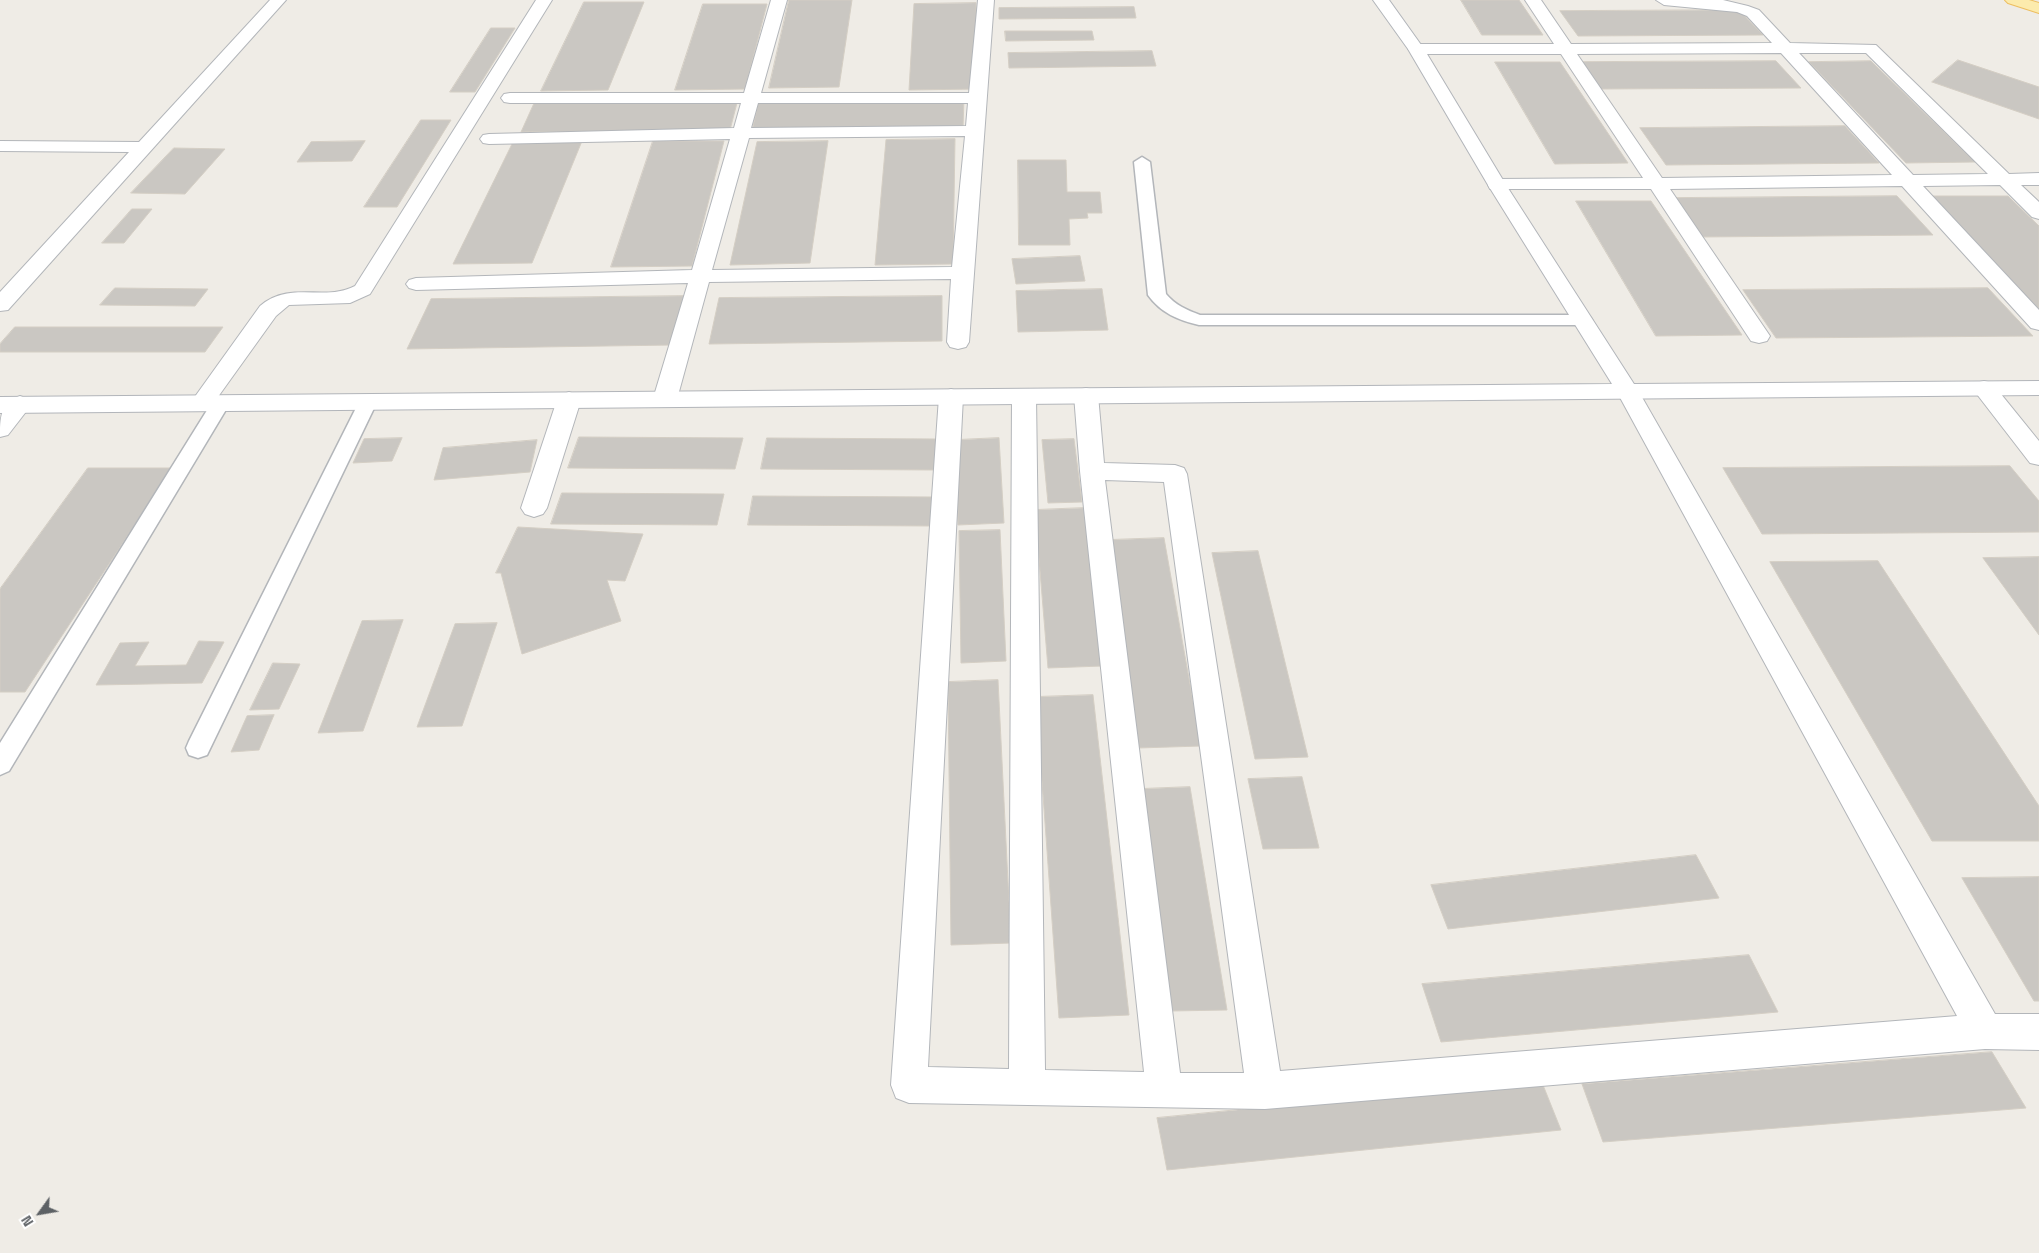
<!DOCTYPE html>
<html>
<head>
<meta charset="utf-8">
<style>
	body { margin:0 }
	#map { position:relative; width:2039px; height:1253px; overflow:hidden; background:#efece6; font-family:"Space Grotesk",sans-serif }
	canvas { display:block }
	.north { position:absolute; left:15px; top:1188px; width:50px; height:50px; -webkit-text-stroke:4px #fff; paint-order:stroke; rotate:238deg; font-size:14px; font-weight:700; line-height:20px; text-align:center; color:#5d6165 }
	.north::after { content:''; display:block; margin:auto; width:18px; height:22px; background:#5d6165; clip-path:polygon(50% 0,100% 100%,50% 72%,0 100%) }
</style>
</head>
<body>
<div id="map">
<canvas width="2039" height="1253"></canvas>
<div class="north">N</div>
</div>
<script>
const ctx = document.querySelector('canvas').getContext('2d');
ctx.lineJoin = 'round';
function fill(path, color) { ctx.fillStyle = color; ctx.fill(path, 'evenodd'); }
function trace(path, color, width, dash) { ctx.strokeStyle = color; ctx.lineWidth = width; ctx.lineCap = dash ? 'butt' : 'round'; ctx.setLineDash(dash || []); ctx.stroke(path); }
const building = new Path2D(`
	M 789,0 L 852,0 L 839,87 L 769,88 Z
	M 1461,0 L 1519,0 L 1543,35 L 1482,35 Z
	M 584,2 L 644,2 L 608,90 L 541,91 Z
	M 976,3 L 977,89 L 909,90 L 914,4 Z
	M 703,4 L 767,4 L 745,89 L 675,90 Z
	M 1134,7 L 1136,18 L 999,19 L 999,8 Z
	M 1739,10 L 1763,35 L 1578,36 L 1560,11 Z
	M 491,28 L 515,28 L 475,92 L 450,92 Z
	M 1005,31 L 1092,31 L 1094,40 L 1006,41 Z
	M 1152,51 L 1156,66 L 1009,68 L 1008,53 Z
	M 1958,60 L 2039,87 L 2039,119 L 1932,82 Z
	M 1776,61 L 1801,88 L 1601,89 L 1581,62 Z
	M 1871,61 L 1975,162 L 1906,163 L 1809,62 Z
	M 1495,62 L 1560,62 L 1628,163 L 1555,164 Z
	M 964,98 L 963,129 L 752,131 L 759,100 Z
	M 738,99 L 730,130 L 521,132 L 535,101 Z
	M 421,120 L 451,120 L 397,207 L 364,207 Z
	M 1845,126 L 1879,163 L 1666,165 L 1640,128 Z
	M 955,139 L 953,264 L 875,265 L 886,140 Z
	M 365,141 L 352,161 L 297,162 L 311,142 Z
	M 582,141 L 532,263 L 453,264 L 513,142 Z
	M 653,141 L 724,141 L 692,266 L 611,267 Z
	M 828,141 L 810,263 L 730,265 L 757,142 Z
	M 174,148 L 225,149 L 185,194 L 131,193 Z
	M 1018,160 L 1066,160 L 1067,192 L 1100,192 L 1102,213 L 1087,213 L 1088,218 L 1069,219 L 1070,245 L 1019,245 Z
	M 1897,196 L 1933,235 L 1699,237 L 1672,198 Z
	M 1929,196 L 2008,196 L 2039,226 L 2039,312 Z
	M 1576,201 L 1651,201 L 1742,335 L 1656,336 Z
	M 132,209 L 152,209 L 124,243 L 102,243 Z
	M 1080,256 L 1085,281 L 1016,284 L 1012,259 Z
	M 115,288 L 208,289 L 195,306 L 100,305 Z
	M 1988,288 L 2033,336 L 1776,338 L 1743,290 Z
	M 1102,289 L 1108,330 L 1018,332 L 1016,291 Z
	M 685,296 L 672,345 L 407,349 L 431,299 Z
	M 942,296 L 942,341 L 709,344 L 719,298 Z
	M 15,327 L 223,327 L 205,352 L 0,352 L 0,344 Z
	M 579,437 L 743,438 L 735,469 L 568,468 Z
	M 402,438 L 392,461 L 353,463 L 364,439 Z
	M 767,438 L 937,439 L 935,470 L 761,469 Z
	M 999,438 L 1004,523 L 958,525 L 957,440 Z
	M 1074,439 L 1082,502 L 1048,503 L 1042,440 Z
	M 537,440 L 530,472 L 434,480 L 443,448 Z
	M 2010,466 L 2039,501 L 2039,532 L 1762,534 L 1723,468 Z
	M 88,468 L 172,468 L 25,692 L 0,692 L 0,589 Z
	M 562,493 L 724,494 L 717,525 L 551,524 Z
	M 753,496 L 935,497 L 933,526 L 748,525 Z
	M 1084,508 L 1102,666 L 1048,668 L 1035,510 Z
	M 518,527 L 643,534 L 625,581 L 607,580 L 621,621 L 522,654 L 501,573 L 496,573 Z
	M 1000,530 L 1006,661 L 961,663 L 959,531 Z
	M 1164,538 L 1201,746 L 1138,748 L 1109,540 Z
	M 1258,551 L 1308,757 L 1255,759 L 1212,553 Z
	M 2039,557 L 2039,635 L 1983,558 Z
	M 1878,561 L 2039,806 L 2039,841 L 1932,841 L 1770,562 Z
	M 403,620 L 363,731 L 318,733 L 362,621 Z
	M 497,623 L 462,726 L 417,727 L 455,624 Z
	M 199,641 L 224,642 L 202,683 L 96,685 L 120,643 L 149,642 L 135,666 L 186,665 Z
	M 273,663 L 300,664 L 279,709 L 250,710 Z
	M 998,680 L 1011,943 L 951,945 L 948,682 Z
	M 1093,695 L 1129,1015 L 1059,1018 L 1036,697 Z
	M 274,715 L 259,750 L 231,752 L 247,716 Z
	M 1302,777 L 1319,848 L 1263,849 L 1248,779 Z
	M 1190,787 L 1227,1010 L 1171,1011 L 1141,789 Z
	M 1696,855 L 1719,898 L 1448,929 L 1431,885 Z
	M 2039,877 L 2039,1001 L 2034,1001 L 1962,878 Z
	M 1749,955 L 1778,1012 L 1441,1042 L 1422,984 Z
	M 1992,1052 L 2026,1108 L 1603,1142 L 1582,1084 Z
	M 1541,1080 L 1561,1130 L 1167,1170 L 1157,1118 Z`);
fill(building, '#cac7c2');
trace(building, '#d4cec4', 1);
const lane = new Path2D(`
	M 1142,157 L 1150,162 L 1166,294 C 1175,305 1187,310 1200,315 L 1583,315 L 1589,316 L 1592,320 L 1589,324 L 1583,325 L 1199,325 C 1178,320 1161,313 1148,295 L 1134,162 Z
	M 368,396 L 375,398 L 377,402 L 207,755 L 198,758 L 189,755 L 186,748 L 189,741 L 359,402 L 361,398 Z
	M 221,397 L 228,399 L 230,403 L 9,771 L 0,775 L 0,743 L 214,399 Z`);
const street = new Path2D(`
	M 270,0 L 286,0 L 8,310 L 0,311 L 0,292 L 129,152 L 0,151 L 0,141 L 139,142 Z
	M 536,0 L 552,0 L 370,294 L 350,303 L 289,305 L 276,316 L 210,408 L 202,411 L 194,408 L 190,403 L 194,398 L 260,306 C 290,280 325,302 355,286 Z
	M 771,0 L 787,0 L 761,93 L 969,93 L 978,0 L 994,0 L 969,342 L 966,347 L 958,349 L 950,347 L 947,342 L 951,279 L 709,282 L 677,399 L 673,404 L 665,407 L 657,404 L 653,399 L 688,283 L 416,290 L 409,288 L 406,284 L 409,280 L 416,278 L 692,270 L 730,139 L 489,144 L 483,143 L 480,139 L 483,135 L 489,134 L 734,128 L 741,103 L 510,103 L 504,102 L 501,98 L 504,94 L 510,93 L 744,93 ZM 758,103 L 968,103 L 966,126 L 751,128 ZM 965,136 L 952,267 L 712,270 L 749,138 Z
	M 1525,0 L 1541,0 L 1571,44 L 1772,43 L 1747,16 L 1737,12 L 1664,5 L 1656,0 L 1723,0 L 1748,6 L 1759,10 L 1790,43 L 1876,45 L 2009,174 L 2039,173 L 2039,185 L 2021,185 L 2039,202 L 2039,219 L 2032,217 L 2000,185 L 1923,186 L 2039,310 L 2039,330 L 2031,328 L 1902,186 L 1670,189 L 1770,336 L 1767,341 L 1759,343 L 1751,341 L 1651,189 L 1490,189 L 1488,185 L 1490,181 L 1497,179 L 1643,178 L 1561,54 L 1416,54 L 1408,49 L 1416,44 L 1554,44 ZM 1781,53 L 1892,175 L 1662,178 L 1577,54 ZM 1799,53 L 1866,53 L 1988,174 L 1913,175 Z
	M 1984,381 L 1992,383 L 2039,441 L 2039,465 L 2030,463 L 1976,393 L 1973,388 L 1976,383 Z
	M 1628,385 L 1636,387 L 1639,392 L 1995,1014 L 2039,1014 L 2039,1050 L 1985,1049 L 1265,1109 L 909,1103 L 896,1098 L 891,1085 L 939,397 L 943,392 L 951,389 L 959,392 L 963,397 L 928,1067 L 1009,1069 L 1012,396 L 1016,391 L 1024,389 L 1032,391 L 1036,396 L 1045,1070 L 1144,1072 L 1080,471 L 1074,395 L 1078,390 L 1086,388 L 1094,390 L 1098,395 L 1104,463 L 1175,465 L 1184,468 L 1187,474 L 1280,1071 L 1957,1016 L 1617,392 L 1620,387 ZM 1105,480 L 1164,482 L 1244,1073 L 1180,1073 Z
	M 569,392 L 577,395 L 581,400 L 547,508 L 543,514 L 534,517 L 525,514 L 521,508 L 557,400 L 561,395 Z
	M 20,396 L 28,399 L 32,404 L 8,435 L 0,437 C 0,419 0,402 20,396 Z`);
const secondary = new Path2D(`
	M 1373,0 L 1389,0 L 1424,49 L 1506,185 L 1634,384 L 2039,381 L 2039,395 L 0,413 L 0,397 L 1612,384 L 1488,185 L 1408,49 Z`);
const primary = new Path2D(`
	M 2005,0 L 2029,0 L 2039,3 L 2039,13 L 2008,3 Z`);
trace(lane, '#b3b6ba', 3);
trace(street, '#b3b6ba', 2);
trace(secondary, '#b2b5ba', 2);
trace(primary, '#edbe60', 2);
fill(lane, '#fff');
fill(street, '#fff');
fill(secondary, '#fff');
fill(primary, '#fcebad');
</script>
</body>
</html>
